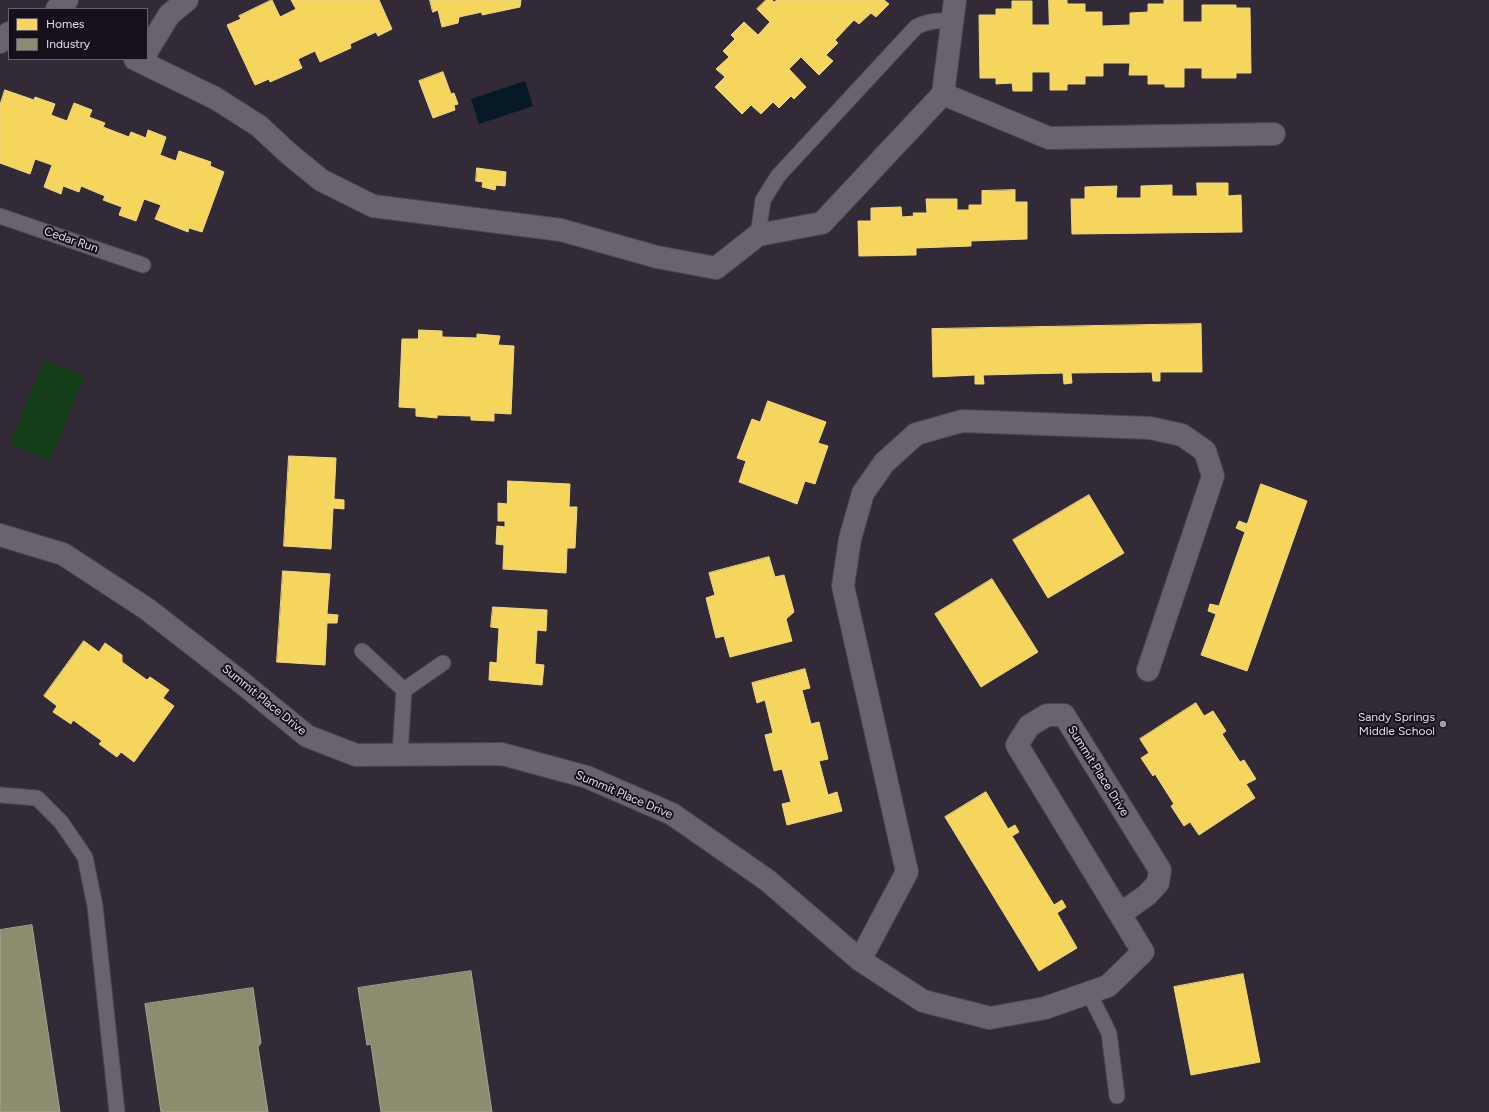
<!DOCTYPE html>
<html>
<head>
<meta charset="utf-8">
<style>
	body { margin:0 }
	#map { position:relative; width:1489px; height:1112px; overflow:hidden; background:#322a36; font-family:Figtree,sans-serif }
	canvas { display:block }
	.legend { position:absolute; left:8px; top:8px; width:140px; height:52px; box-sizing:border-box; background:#17101b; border:1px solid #68606d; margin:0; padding:5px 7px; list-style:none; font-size:12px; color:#e2d9e9 }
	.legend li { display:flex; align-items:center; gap:8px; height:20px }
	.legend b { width:20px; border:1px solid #68606d }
</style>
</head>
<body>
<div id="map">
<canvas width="1489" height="1112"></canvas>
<ul class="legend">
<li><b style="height:11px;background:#f6d55c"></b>Homes</li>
<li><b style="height:11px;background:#8c8c6e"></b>Industry</li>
</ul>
</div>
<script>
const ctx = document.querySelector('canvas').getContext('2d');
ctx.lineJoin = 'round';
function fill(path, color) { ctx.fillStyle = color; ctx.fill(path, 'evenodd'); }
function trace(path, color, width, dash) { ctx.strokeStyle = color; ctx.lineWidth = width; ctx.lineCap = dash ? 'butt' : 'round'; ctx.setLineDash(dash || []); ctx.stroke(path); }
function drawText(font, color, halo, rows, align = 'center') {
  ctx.font = font + ' Figtree,sans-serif'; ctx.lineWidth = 4; ctx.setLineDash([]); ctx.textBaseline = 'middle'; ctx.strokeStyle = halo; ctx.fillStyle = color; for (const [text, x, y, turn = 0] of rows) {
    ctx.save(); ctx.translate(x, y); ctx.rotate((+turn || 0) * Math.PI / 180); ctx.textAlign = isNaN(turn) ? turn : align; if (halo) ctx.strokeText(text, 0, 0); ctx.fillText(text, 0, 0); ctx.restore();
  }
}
fill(new Path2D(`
	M 44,360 L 84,376 L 50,461 L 10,444 Z`), '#143f19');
fill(new Path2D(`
	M 525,81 L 533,106 L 479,124 L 471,99 Z`), '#051a26');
const homes = new Path2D(`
	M 272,0 L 280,17 L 296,9 L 291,0 L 379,0 L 392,29 L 378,36 L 376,32 L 350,44 L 351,48 L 320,62 L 315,51 L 298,59 L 302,68 L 270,82 L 269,79 L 255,85 L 227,25 L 241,19 L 239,16 Z
	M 430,0 L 521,0 L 520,7 L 482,15 L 482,12 L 459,17 L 458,23 L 442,27 L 438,10 L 433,12 Z
	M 766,0 L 772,0 L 774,2 L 777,0 L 884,0 L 889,4 L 876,17 L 871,13 L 859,24 L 854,20 L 835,40 L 838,43 L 826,55 L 833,61 L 819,75 L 801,57 L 789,69 L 806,87 L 794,99 L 791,96 L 779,108 L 773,102 L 761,114 L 751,105 L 742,114 L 715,87 L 725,77 L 716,69 L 729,57 L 723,51 L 735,39 L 731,35 L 744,22 L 758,35 L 770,22 L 757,9 Z
	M 1049,0 L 1067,0 L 1067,4 L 1085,4 L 1085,12 L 1102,12 L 1102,26 L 1130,25 L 1130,13 L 1148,12 L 1148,4 L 1164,4 L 1164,0 L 1183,0 L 1183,22 L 1202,22 L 1202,5 L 1236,5 L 1236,8 L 1250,8 L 1251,73 L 1236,73 L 1236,78 L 1202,78 L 1202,68 L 1184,68 L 1184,87 L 1165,87 L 1165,84 L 1148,84 L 1148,75 L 1129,75 L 1130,63 L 1103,63 L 1103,76 L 1085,76 L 1085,84 L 1067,84 L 1067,90 L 1050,90 L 1050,72 L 1032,72 L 1032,91 L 1013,91 L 1012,83 L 996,84 L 996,78 L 980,78 L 979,15 L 996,15 L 996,9 L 1012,9 L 1012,1 L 1032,1 L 1032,25 L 1049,25 Z
	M 443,72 L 451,94 L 454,93 L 458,104 L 454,105 L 455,110 L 433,118 L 419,81 Z
	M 5,90 L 34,100 L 35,97 L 55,104 L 51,115 L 67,121 L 74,103 L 92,110 L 89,117 L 105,123 L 103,127 L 129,137 L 131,132 L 146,138 L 148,130 L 166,137 L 160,155 L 176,161 L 179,151 L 211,162 L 210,166 L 224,172 L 202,232 L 189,228 L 188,232 L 155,219 L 161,205 L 144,199 L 136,221 L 119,215 L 122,207 L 103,200 L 105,196 L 81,186 L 79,192 L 63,186 L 61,194 L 44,187 L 52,165 L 35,159 L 30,174 L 0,163 L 0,105 Z
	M 477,168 L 506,172 L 505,186 L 496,185 L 495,190 L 482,187 L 483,182 L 476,181 Z
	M 1197,183 L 1228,183 L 1228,196 L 1241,195 L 1242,232 L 1072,234 L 1071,199 L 1085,199 L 1085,187 L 1117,186 L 1116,198 L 1141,198 L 1141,186 L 1172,185 L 1172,196 L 1197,196 Z
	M 1015,190 L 1015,202 L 1027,202 L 1027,239 L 971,241 L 971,246 L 916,248 L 916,255 L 859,256 L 858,221 L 871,221 L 871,208 L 901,207 L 902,217 L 914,216 L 913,213 L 927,213 L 926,199 L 957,199 L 957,210 L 969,210 L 969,205 L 982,205 L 982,191 Z
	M 1201,324 L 1202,372 L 1160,372 L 1160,381 L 1153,381 L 1152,372 L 1071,373 L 1072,383 L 1064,384 L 1063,373 L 983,375 L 984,384 L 975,384 L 975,375 L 933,377 L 932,329 Z
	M 419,330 L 442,331 L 442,337 L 477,338 L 477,334 L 500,336 L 498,345 L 514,346 L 511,414 L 494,413 L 494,421 L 471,420 L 471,416 L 437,415 L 437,418 L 416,416 L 416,408 L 399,407 L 402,339 L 418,339 Z
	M 768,401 L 826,422 L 818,443 L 828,446 L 815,484 L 805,481 L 797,504 L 739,482 L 746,461 L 737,458 L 752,419 L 760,422 Z
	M 289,456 L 336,458 L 334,499 L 344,500 L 344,509 L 333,508 L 331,549 L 284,546 Z
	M 508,481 L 570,484 L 569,507 L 577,507 L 575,548 L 567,548 L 566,573 L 503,569 L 504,545 L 496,544 L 497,526 L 505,527 L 505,521 L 498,521 L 498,503 L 507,504 Z
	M 1261,484 L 1307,501 L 1247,671 L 1201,655 L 1216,614 L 1208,611 L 1210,604 L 1219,606 L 1245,532 L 1236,528 L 1239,521 L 1247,524 Z
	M 1089,495 L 1124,553 L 1048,598 L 1013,540 Z
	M 769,557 L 775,577 L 784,575 L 794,612 L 786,619 L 792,641 L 730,657 L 724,636 L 716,638 L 706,598 L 715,595 L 709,573 Z
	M 283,571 L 330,574 L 327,614 L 338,615 L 337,623 L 327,623 L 325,665 L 277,662 Z
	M 992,579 L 1038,652 L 981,687 L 935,614 Z
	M 493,607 L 547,610 L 546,631 L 537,630 L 535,664 L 544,665 L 542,685 L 489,680 L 490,662 L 497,663 L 499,628 L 491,627 Z
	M 84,641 L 99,652 L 105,643 L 122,655 L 122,662 L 147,680 L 150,677 L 169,690 L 163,698 L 174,706 L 134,762 L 121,752 L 117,757 L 99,744 L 102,741 L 73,720 L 71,724 L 53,712 L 57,706 L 44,696 Z
	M 805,669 L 810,688 L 802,690 L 811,724 L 819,722 L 828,759 L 819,761 L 828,795 L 837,792 L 842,811 L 787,825 L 782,804 L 791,802 L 782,769 L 774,771 L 765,735 L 773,733 L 765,700 L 757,703 L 752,683 Z
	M 1196,703 L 1204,716 L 1213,711 L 1226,731 L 1222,734 L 1240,762 L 1244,760 L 1256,779 L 1246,784 L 1255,798 L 1199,835 L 1190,822 L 1184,826 L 1171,806 L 1174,804 L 1155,774 L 1153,776 L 1141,758 L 1149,753 L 1140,739 Z
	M 986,792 L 1008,829 L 1015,825 L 1019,832 L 1012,836 L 1054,905 L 1062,900 L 1066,907 L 1057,913 L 1077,948 L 1039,971 L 945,817 Z
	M 1243,974 L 1260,1062 L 1191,1075 L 1174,987 Z`);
fill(homes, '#f6d55c');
trace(homes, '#f0d686', 1);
const industry = new Path2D(`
	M 32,925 L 60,1112 L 0,1112 L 0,930 Z
	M 471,971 L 492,1112 L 381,1112 L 371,1044 L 367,1045 L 358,988 Z
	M 253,988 L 261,1043 L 258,1047 L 268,1112 L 161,1112 L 145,1004 Z`);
fill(industry, '#8c8c6e');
trace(industry, '#a6a393', 1);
const service = new Path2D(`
	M 0,216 L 143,265
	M 758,235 L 763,200 L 778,176 L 916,27 C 928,20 940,21 953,20
	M 362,651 L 404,690
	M 400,754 L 404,690 L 443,663
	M 0,795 L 37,798 L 61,822 L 85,857 L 95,906 L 117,1112
	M 1089,993 L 1109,1033 L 1117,1096`);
const minor = new Path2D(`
	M 57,9 L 67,0
	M 0,42 L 9,33
	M 147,51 L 169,15 L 187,0
	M 135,59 L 215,98 L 259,126 L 288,153 L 321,180 L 373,206 L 561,230 L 657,257 L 716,268 L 758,235 L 822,223 L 943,94 L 955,0
	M 943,94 L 1049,138 L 1274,134
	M 0,535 L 63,554 L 147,609 L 241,682 L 307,736 L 356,755 L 502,754 L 587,777 L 672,814 L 767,880 L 860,960 L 923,1001 L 990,1018 L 1045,1008 L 1108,986 L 1143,952 L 1017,745 L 1029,726 L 1047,715 L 1064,715 L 1160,870 L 1158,883 L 1147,895 L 1120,914
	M 860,960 L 907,872 L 843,586 L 850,539 L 863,493 L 884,463 L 916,434 L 962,421 L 1150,428 L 1182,435 L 1205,451 L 1213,476 L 1148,670`);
trace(service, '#4e4652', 17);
trace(minor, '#4e4652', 24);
trace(service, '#69636d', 15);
trace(minor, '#69636d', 22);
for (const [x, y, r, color] of [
	[1443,724,4,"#a49caa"]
]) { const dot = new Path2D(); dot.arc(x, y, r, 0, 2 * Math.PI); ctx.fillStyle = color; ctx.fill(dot); trace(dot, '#17101b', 1.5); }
drawText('12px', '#e2d9e9', '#17101b', [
	["Cedar Run",71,240,19],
	["Summit Place Drive",264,700,39],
	["Summit Place Drive",1098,771,58],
	["Summit Place Drive",624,795,23]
]);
drawText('12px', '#e2d9e9', '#17101b', [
	["Sandy Springs",1435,717],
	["Middle School",1435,731]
], 'right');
</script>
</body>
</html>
